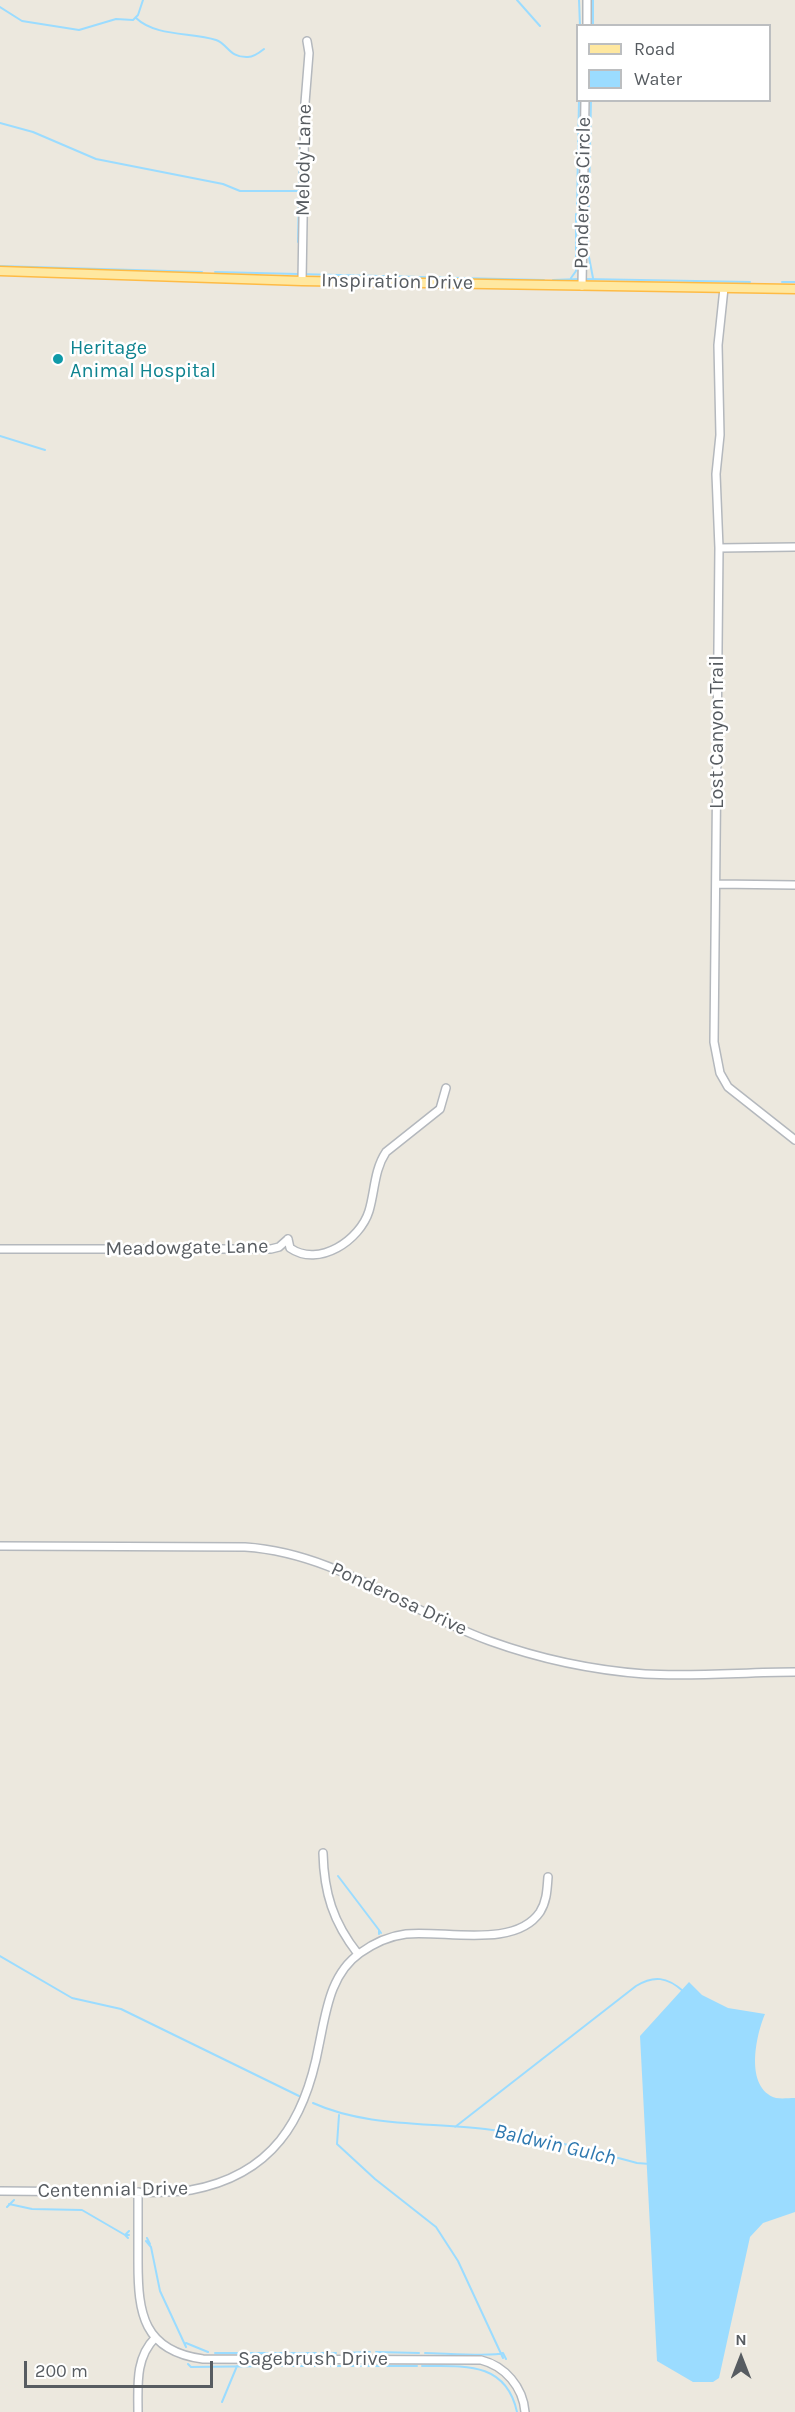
<!DOCTYPE html>
<html>
<head>
<meta charset="utf-8">
<style>
	body { margin:0 }
	#map { position:relative; width:795px; height:2412px; overflow:hidden; background:#ece8de; font-family:Karla,sans-serif }
	canvas { display:block }
	.legend { position:absolute; left:576px; top:24px; width:195px; height:78px; box-sizing:border-box; background:#fff; border:2px solid #bcbec0; margin:0; padding:8px 10px; list-style:none; font-size:18px; color:#575c61 }
	.legend li { display:flex; align-items:center; gap:12px; height:30px }
	.legend b { width:30px; border:2px solid #bcbec0 }
	.north { position:absolute; left:711px; top:2328px; width:60px; height:60px; -webkit-text-stroke:4px #fff; paint-order:stroke; rotate:0deg; font-size:16px; font-weight:700; line-height:24px; text-align:center; color:#575c61 }
	.north::after { content:''; display:block; margin:auto; width:21px; height:27px; background:#575c61; clip-path:polygon(50% 0,100% 100%,50% 72%,0 100%) }
	.scale { position:absolute; left:24px; top:2361px; width:189px; height:27px; box-sizing:border-box; border:3px solid #575c61; border-top:0; padding-left:8px; font-size:18px; line-height:21px; white-space:nowrap; color:#575c61; -webkit-text-stroke:4px #fff; paint-order:stroke }
</style>
</head>
<body>
<div id="map">
<canvas width="795" height="2412"></canvas>
<ul class="legend">
<li><b style="height:8px;background:#ffe8a0"></b>Road</li>
<li><b style="height:16px;background:#9bdcff"></b>Water</li>
</ul>
<div class="north">N</div>
<div class="scale">200 m</div>
</div>
<script>
const ctx = document.querySelector('canvas').getContext('2d');
ctx.lineJoin = 'round';
function fill(path, color) { ctx.fillStyle = color; ctx.fill(path, 'evenodd'); }
function trace(path, color, width, dash) { ctx.strokeStyle = color; ctx.lineWidth = width; ctx.lineCap = dash ? 'butt' : 'round'; ctx.setLineDash(dash || []); ctx.stroke(path); }
function drawText(font, color, halo, rows, align = 'center') {
  ctx.font = font + ' Karla,sans-serif'; ctx.lineWidth = 5; ctx.setLineDash([]); ctx.textBaseline = 'middle'; ctx.strokeStyle = halo; ctx.fillStyle = color; for (const [text, x, y, turn = 0] of rows) {
    ctx.save(); ctx.translate(x, y); ctx.rotate((+turn || 0) * Math.PI / 180); ctx.textAlign = isNaN(turn) ? turn : align; if (halo) ctx.strokeText(text, 0, 0); ctx.fillText(text, 0, 0); ctx.restore();
  }
}
fill(new Path2D(`
	M 689,1982 L 702,1995 L 728,2008 L 765,2014 C 756,2035 744,2088 776,2098 C 782,2099 789,2098 795,2098 L 795,2212 L 763,2223 L 750,2237 L 719,2378 L 713,2382 L 693,2382 L 657,2361 L 640,2036 Z`), '#9bdcff');
trace(new Path2D(`
	M 517,0 L 540,26
	M 579,0 L 580,26
	M 593,0 L 593,26
	M 0,7 L 22,21 L 79,30 L 116,19 L 133,20 L 138,15 L 143,0
	M 136,18 C 156,37 192,32 216,40 C 228,44 229,58 248,57 C 254,57 259,53 264,49
	M 0,123 L 33,132 L 96,159 L 223,184 L 240,191 L 299,191 L 298,242
	M 299,191 L 300,147
	M 577,206 L 579,100
	M 588,244 L 591,100
	M 588,252 L 593,278
	M 0,266 L 202,272
	M 215,272 L 544,280
	M 571,278 L 576,271 L 576,214
	M 585,279 L 750,282
	M 553,280 L 579,279
	M 782,282 L 795,282
	M 0,436 L 45,450
	M 338,1876 L 379,1930
	M 379,1934 L 379,1930 L 381,1933
	M 0,1956 L 72,1998 L 121,2009 L 299,2096
	M 313,2103 C 366,2127 427,2122 485,2129 C 536,2135 587,2150 637,2163 L 650,2164
	M 339,2115 L 337,2144 L 375,2179 L 436,2227 L 458,2261 L 503,2358
	M 455,2127 L 636,1986 C 654,1975 667,1977 683,1991
	M 9,2204 L 32,2209 L 82,2210 L 125,2235 L 129,2235
	M 7,2207 L 14,2200
	M 128,2238 L 125,2235 L 129,2231
	M 147,2238 L 150,2244
	M 146,2241 L 151,2247 L 160,2291 L 186,2347
	M 186,2343 L 208,2352
	M 376,2352 L 419,2353
	M 215,2353 L 237,2353
	M 242,2353 L 282,2353
	M 290,2353 L 316,2353
	M 321,2353 L 336,2353
	M 342,2353 L 370,2352
	M 425,2353 C 441,2353 494,2357 503,2353 L 506,2359
	M 188,2364 L 191,2367 L 275,2366
	M 282,2366 L 318,2366
	M 327,2366 L 417,2366
	M 422,2366 C 463,2366 506,2361 517,2412
	M 222,2402 L 237,2366`), '#9bdcff', 2);
const minor = new Path2D(`
	M 587,26 L 587,0
	M 302,281 L 305,103 L 309,53 L 307,41
	M 582,286 L 585,100
	M 724,288 L 718,345 L 720,435 L 716,474 L 719,548 L 714,1042 L 720,1073 L 728,1087 L 795,1140
	M 719,548 L 795,547
	M 716,884 L 795,885
	M 288,1239 L 290,1248 C 319,1268 360,1240 369,1211 C 375,1191 374,1170 386,1152 L 440,1109 L 446,1088
	M 0,1249 L 271,1249 L 279,1247 L 288,1239
	M 0,1546 L 245,1547 C 337,1553 406,1611 490,1641 C 540,1659 592,1670 645,1674 C 695,1677 745,1672 795,1672
	M 323,1853 C 324,1893 333,1922 358,1954
	M 0,2191 C 38,2191 76,2192 113,2192 C 139,2192 166,2194 191,2190 C 272,2175 305,2121 319,2045 C 326,2012 330,1974 360,1953 C 374,1943 390,1936 406,1934 C 445,1930 515,1949 540,1912 C 547,1901 547,1889 548,1877
	M 138,2192 C 138,2215 138,2238 138,2262 C 138,2313 143,2351 203,2359 L 481,2360 C 505,2366 523,2387 525,2412
	M 138,2412 C 138,2386 135,2358 155,2338`);
const major = new Path2D(`
	M 0,271 L 302,281 L 795,289`);
trace(minor, '#b4b8bd', 10);
trace(major, '#febb45', 11);
trace(minor, '#fff', 7);
trace(major, '#ffe8a0', 8);
for (const [x, y, r, color] of [
	[58,359,6,"#0f9aa8"]
]) { const dot = new Path2D(); dot.arc(x, y, r, 0, 2 * Math.PI); ctx.fillStyle = color; ctx.fill(dot); trace(dot, '#fff', 2); }
drawText('20px', '#575c61', '#fff', [
	["Melody Lane",304,160,-89],
	["Ponderosa Circle",583,193,-89],
	["Inspiration Drive",397,282,1],
	["Lost Canyon Trail",717,732,-90],
	["Meadowgate Lane",187,1248,-1],
	["Ponderosa Drive",399,1599,25],
	["Centennial Drive",113,2190,-1],
	["Sagebrush Drive",313,2359]
]);
drawText('20px', '#0d838f', '#fff', [
	["Heritage",70,348],
	["Animal Hospital",70,371]
], 'left');
drawText('italic 21px', '#2f79b0', '#fff', [
	["Baldwin Gulch",555,2145,13]
]);
</script>
</body>
</html>
